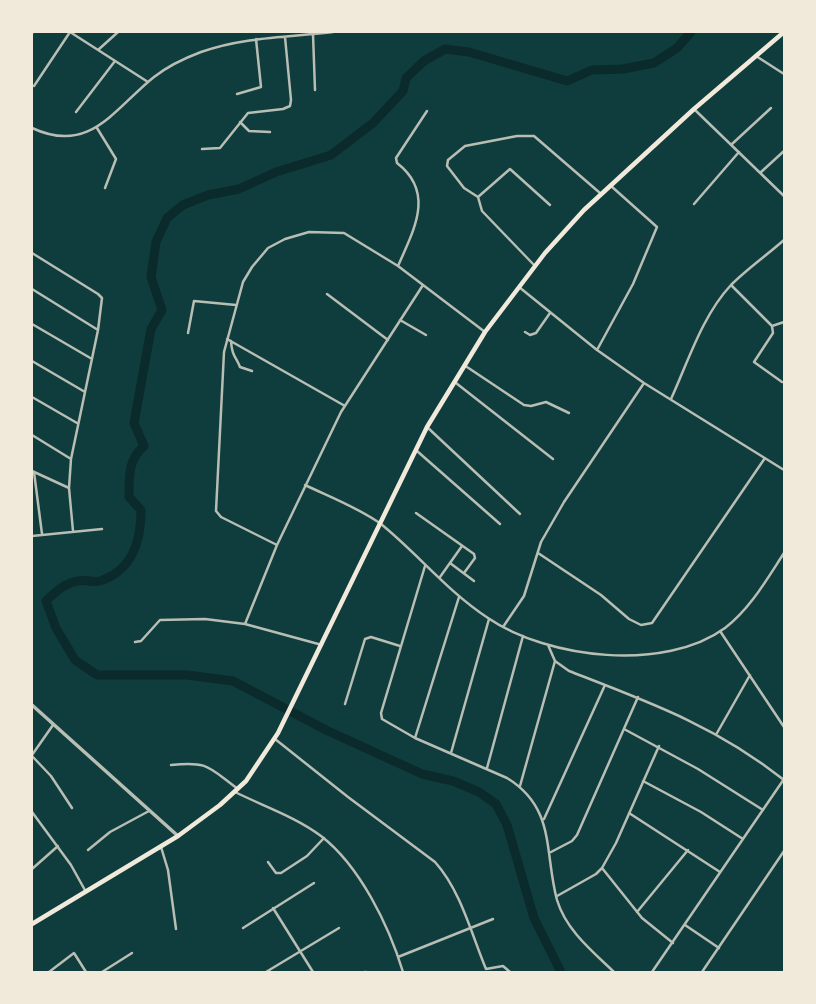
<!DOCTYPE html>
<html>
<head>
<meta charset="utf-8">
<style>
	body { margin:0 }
	#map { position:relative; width:816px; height:1004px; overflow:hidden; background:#0f3d3e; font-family:Georgia,serif }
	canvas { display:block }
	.frame { position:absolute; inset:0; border:33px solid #f1e9da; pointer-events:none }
</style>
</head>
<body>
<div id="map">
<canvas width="816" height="1004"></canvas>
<div class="frame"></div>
</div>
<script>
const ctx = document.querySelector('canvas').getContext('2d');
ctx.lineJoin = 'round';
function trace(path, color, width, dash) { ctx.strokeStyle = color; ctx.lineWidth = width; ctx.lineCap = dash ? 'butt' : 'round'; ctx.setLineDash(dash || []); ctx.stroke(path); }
trace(new Path2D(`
	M 561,972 L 534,918 L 507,825 L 496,804 L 479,792 L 453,781 L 422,774 L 326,730 L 233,681 L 187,675 L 97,675 L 75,660 L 56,628 L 46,601 C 55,592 65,583 78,581 C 85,579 93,583 100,581 C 133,570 141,541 141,510 L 129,497 C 129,478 128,459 144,446 L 134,423 L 151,329 L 162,310 L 151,277 L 156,242 L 167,218 L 183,205 L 208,195 L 239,189 L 276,172 L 331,155 L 373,123 L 403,91 L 406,78 L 424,61 L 445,49 L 469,52 L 567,81 L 592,70 L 623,69 L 654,63 L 677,48 L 691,32`), '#0a2a2b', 9);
trace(new Path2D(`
	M 70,32 L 148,82
	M 32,33 L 33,32
	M 313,34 L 315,90
	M 98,50 L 118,32
	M 756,56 L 784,74
	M 34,86 L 70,32
	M 237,94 L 261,87 L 256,39
	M 694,109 L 784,196
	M 76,112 L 115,61
	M 240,122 L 249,131 L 270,132
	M 32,128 C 90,155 114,109 154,77 C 168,66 185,58 201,52 C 243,37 289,37 333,32
	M 97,128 L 116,159 L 105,188
	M 732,144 L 771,108
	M 202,149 L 220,148 L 248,113 L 283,109 L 290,106 L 291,100 L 285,37
	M 760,173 L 784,151
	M 478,197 L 464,188 L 447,166 L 448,160 L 465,146 L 517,136 L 534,136 L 600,193
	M 694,204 L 739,152
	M 32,253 L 98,294 L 102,298 L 98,330 L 71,459 L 69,488 L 73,531
	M 534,265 L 482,211 L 478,197 L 510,169 L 550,205
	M 398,266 C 413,231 436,193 397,163 L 396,158 L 427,111
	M 731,285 L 772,326 L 773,333 L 754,362 L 782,382
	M 519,287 L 597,350 L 644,383 L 784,470
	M 32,289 L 98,330
	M 327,294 L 388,340
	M 400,320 L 426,335
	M 32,324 L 92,359
	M 772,326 L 784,322
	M 525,332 L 530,335 L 536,333 L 550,313
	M 188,333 L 194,301 L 236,305
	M 227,339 L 345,406
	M 231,341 C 232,357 236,356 240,367 L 252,371
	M 597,350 L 633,284 L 657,227 L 611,186
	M 32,361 L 85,392
	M 464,365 L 524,405 L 531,406 L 546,402 L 569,413
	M 456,383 L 553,459
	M 32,397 L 77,423
	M 671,399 C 688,362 702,316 731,285 C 747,269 767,255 784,240
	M 427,427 L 520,514
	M 32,435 L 71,459
	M 417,451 L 500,524
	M 32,471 L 69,488
	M 34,472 L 42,534
	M 305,485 C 330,497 359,508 381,524 C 418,554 448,592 488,618 C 548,659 665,672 725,628 C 750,609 767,579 784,553
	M 416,513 L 474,554 L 475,558 L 464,573
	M 32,536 L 102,529
	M 277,545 L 221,517 L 216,511 L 224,352 L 243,282 L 252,267 L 268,248 L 285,239 L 309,232 L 344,233 L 398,266 L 485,332
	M 538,553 L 601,595 L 629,619 L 641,625 L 652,623 L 765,458
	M 450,563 L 474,581
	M 425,566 L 381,713 L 382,719 L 415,738 L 507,778 C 556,808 544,852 557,900 C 566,930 592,951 614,972
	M 440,577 L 462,546
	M 245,624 L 277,545 L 341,412 L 423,285
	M 503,627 L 524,596 L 541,542 L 564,502 L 644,383
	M 720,631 L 784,727
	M 135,642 L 141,641 L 160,620 L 205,619 L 245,624 L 322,645
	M 548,645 L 555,661 L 569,671 C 649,702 716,726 784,780
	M 345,704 L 365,639 L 371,637 L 400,646
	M 624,729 L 698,769 L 763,810
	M 717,733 L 750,675
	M 415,738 L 459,597
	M 275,739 L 348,797 L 435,862 C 461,891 471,933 486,969 L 503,966 L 510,972
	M 451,753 L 489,619
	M 32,755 L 53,725
	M 32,756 L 51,776 L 72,808
	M 171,765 C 209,761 208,767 238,789
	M 487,768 L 523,636
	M 643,781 L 701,812 L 743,839
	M 520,786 L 555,661
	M 235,792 C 263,806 296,817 321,836 C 360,866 389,926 403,972
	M 32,812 L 71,865 L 86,892
	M 629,813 L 720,872
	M 544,819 L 605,685
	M 161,847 L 168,870 L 176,929
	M 88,850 L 110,832 L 149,811
	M 551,852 L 572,841 L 577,835 L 638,697
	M 268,862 L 276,873 L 281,873 L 307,856 L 324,838
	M 602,868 L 642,918 L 673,943
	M 32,869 L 58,846
	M 557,896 L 596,874 L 602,868 L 616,843 L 659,746
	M 273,908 L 313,972
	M 637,912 L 688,850
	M 685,925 L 719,948
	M 243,928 L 314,883
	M 398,957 L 493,919
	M 49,972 L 74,953 L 86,972
	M 102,972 L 132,953
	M 266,972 L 339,928
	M 365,972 L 366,972
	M 652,972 L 784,779
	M 702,972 L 784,851`), '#b8beb3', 2.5);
trace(new Path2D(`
	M 32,705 L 178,836`), '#b8beb3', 3.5);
trace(new Path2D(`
	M 32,924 L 178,836 L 220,805 L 246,781 L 278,733 L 427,427 L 485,332 L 545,253 L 584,210 L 694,109 L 784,32`), '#f1e9da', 4.5);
</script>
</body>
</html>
